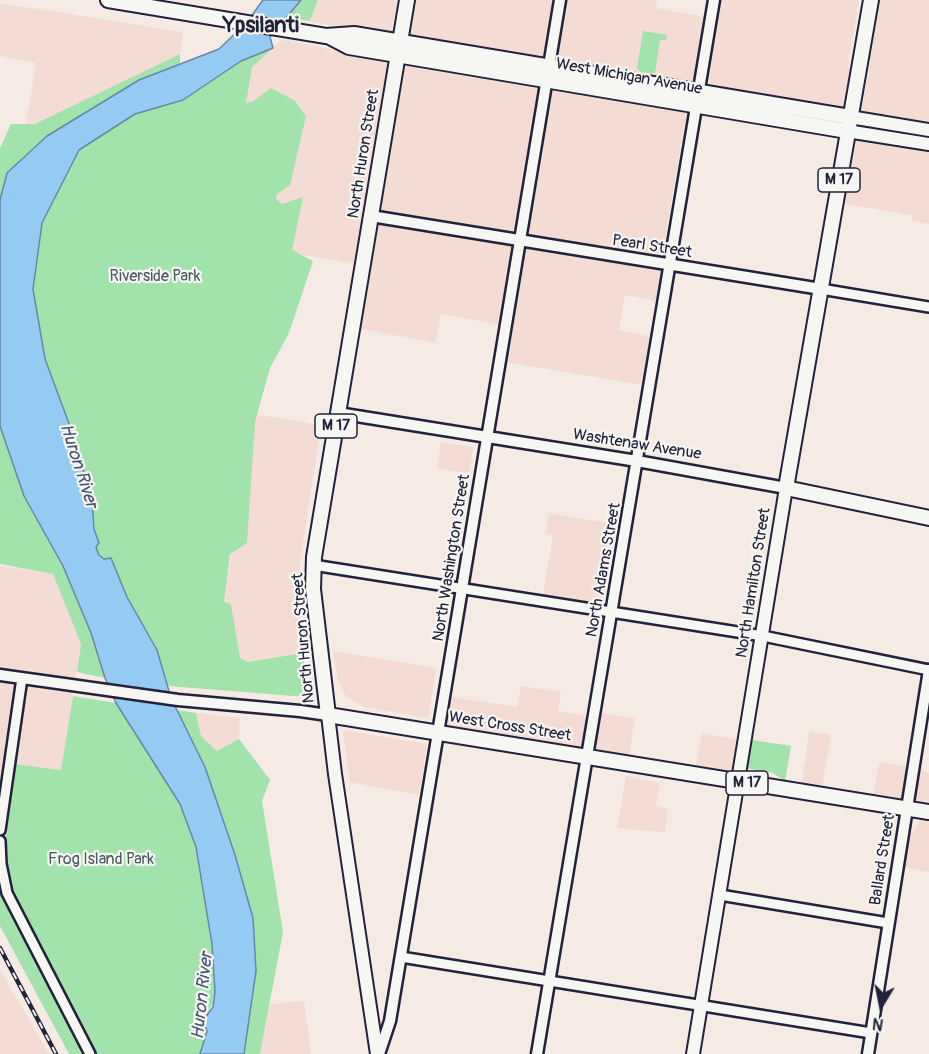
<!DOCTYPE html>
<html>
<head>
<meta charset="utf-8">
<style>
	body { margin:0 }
	#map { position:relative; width:929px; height:1054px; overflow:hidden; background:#f5eae4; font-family:Pangolin,sans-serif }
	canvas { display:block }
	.north { position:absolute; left:851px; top:976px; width:60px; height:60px; -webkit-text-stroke:4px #f6f6f2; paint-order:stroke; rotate:190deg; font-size:16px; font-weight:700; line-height:24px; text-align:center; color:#22223b }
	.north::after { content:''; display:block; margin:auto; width:21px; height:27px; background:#22223b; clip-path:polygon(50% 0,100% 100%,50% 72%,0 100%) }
</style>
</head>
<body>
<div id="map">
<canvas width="929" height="1054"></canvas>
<div class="north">N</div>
</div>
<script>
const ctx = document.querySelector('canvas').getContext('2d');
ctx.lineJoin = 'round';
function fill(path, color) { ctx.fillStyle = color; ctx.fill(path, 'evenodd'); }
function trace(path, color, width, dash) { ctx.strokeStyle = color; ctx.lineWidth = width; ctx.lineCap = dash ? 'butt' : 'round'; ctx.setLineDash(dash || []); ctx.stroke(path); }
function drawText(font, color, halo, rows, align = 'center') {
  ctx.font = font + ' Pangolin,sans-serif'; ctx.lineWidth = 4.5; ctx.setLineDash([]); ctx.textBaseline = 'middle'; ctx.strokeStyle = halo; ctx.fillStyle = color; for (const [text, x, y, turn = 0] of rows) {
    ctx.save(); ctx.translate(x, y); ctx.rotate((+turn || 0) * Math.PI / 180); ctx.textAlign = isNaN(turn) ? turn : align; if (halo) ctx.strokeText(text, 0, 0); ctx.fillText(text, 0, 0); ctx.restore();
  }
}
fill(new Path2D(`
	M 301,0 L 396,0 L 397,5 L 391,31 L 387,33 L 375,33 L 292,18 Z
	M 416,0 L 657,0 L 656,8 L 705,17 L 695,78 L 688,84 L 410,37 Z
	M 722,0 L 859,0 L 849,58 L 849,90 L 845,109 L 710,86 L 709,81 Z
	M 880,0 L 929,0 L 929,123 L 869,113 L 862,109 Z
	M 0,3 L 183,32 L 180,54 L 70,109 L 35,124 L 26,124 L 36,63 L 0,56 Z
	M 285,40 L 382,60 L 389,66 L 388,80 L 383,85 L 365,190 L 368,197 L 363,227 L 358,241 L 354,263 L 271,250 L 275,206 L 240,136 L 252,67 L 280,42 Z
	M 403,63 L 512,82 L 517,81 L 574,90 L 578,93 L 686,110 L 688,118 L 684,128 L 664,244 L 658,301 L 625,295 L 619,330 L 652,337 L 644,385 L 507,362 L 512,327 L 441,314 L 435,342 L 359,329 L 380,199 L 383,196 L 400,91 L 398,82 Z
	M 862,140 L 929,150 L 929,224 L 912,221 L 912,215 L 845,204 L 856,144 L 857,141 Z
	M 252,414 L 321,425 L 297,582 L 306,653 L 248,662 L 239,658 L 231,604 L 224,603 Z
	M 441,442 L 473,447 L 469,474 L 437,468 Z
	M 549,513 L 614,524 L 600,604 L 543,595 L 553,535 L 546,534 Z
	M 0,566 L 53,574 L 81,644 L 61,770 L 14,764 L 7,874 L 0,881 Z
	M 333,651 L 436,668 L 428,718 L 364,707 L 346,696 L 338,681 Z
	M 521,686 L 561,692 L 558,711 L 588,717 L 589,711 L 635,718 L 629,756 L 459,728 L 455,730 L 446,727 L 452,697 L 517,707 Z
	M 196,713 L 240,718 L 239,739 L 217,751 L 201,736 Z
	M 343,730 L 427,744 L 419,795 L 350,782 Z
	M 809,731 L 831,735 L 822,787 L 802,784 Z
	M 702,733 L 740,740 L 735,772 L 696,766 Z
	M 879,762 L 907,766 L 929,773 L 929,804 L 874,794 Z
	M 626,776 L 660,783 L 656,805 L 668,810 L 665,832 L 617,828 Z
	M 921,819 L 929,820 L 929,872 L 904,867 L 909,838 Z
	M 0,970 L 49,1054 L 0,1054 Z
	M 304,1001 L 311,1054 L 260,1054 L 270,1004 Z`), '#f4dbd4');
fill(new Path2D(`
	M 301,0 L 318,0 L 310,21 L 288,17 Z
	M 643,31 L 667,35 L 666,40 L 660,40 L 655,73 L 643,73 L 637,69 Z
	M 273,48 L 252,67 L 246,103 L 252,102 L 271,88 L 294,100 L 306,116 L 290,185 L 277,194 L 276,199 L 282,204 L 303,197 L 292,250 L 313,261 L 289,333 L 270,368 L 255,422 L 247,543 L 230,554 L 224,602 L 231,604 L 240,658 L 248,662 L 303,653 L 309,695 L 294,696 L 168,686 L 157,650 L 127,597 L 111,559 C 102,559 100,556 96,547 L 99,543 L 94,529 L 92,498 L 71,429 L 45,359 L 33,289 L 42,223 L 79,150 L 135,114 L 183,100 L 241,61 Z
	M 180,54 L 180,64 L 139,80 L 7,173 L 0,200 L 0,148 L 11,124 L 35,124 Z
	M 0,426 L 24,496 L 63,566 L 91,633 L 105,678 L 77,672 L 81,644 L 53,574 L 0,564 Z
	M 73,696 L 116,703 C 136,737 163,769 180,804 C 200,847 206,897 212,943 C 214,958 216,977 215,993 C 213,1010 202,1015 207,1031 L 200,1054 L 94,1054 L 14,898 C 0,849 7,812 14,764 L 61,770 Z
	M 177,710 L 196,713 L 201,736 L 217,751 L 239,739 L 270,780 L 262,801 L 283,932 L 260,1054 L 244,1054 L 256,971 L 235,855 L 205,767 Z
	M 752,740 L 791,746 L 785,781 L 773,773 L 745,768 L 749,760 Z
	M 0,886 L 8,910 L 84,1054 L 69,1054 L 0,926 Z`), '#a2e2ab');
const water = new Path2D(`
	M 263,0 L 301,0 L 270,37 L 273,48 L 241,61 L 183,100 L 135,114 L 79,150 L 42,223 L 33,289 L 45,359 L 71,429 L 92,498 L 94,529 L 99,543 L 96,547 L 99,555 L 104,559 L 111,558 L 127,597 L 157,650 L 171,698 L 205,767 L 235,855 L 253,918 L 256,971 L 244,1054 L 200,1054 L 207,1031 L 203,1021 L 213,1007 L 215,992 L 212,944 L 196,847 L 180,804 L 116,703 L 105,678 L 91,633 L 63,566 L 24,496 L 0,426 L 0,200 L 7,173 L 47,136 L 139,80 L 219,49 L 247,22 Z`);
fill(water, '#95caf3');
trace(water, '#6787a9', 1.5);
const minor = new Path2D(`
	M 821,289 L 929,307
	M 313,565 L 763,636 L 929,670
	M 0,830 L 22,678
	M 0,841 L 1,864 L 7,893 L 90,1054
	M 720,895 L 888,923
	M 401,957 L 871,1033`);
const tertiary = new Path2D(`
	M 371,216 L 821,289
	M 338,413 L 637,461 L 786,488
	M 0,675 L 178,700 L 300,711 L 328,715
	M 379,1054 L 390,1021 L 560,0
	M 537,1054 L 714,0
	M 868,1054 L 929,670`);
const secondary = new Path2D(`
	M 850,117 L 929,130
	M 847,131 L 929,144
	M 328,715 L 335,774 L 377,1054
	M 693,1054 L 786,488`);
const primary = new Path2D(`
	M 108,0 L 326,36 L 354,34 L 850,117
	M 407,0 L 314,557 L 313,589 L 328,715 L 929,812
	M 871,0 L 786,488 L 929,518
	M 328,36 L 349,47 L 847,131`);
trace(minor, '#22223b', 14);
trace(tertiary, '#22223b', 15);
trace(secondary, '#22223b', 16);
trace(primary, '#22223b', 18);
trace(minor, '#f6f6f2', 9);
trace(tertiary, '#f6f6f2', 10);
trace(secondary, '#f6f6f2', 12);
trace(primary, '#f6f6f2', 14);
const rail = new Path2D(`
	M 0,948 L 56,1054`);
trace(rail, '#22223b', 4.5);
trace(rail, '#f6f6f2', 2, [7]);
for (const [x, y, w] of [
	[839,180,42],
	[336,426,42],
	[747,783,42]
]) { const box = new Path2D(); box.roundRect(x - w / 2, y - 12, w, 24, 4.5); ctx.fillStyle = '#f6f6f2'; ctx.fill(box); trace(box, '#22223b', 1.5); }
drawText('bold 15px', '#22223b', null, [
	["M 17",839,180],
	["M 17",336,426],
	["M 17",747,783]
]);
drawText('16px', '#22223b', '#f6f6f2', [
	["West Michigan Avenue",629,77,10],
	["North Huron Street",364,154,-81],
	["Pearl Street",652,247,9],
	["Washtenaw Avenue",637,445,9],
	["North Washington Street",452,558,-81],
	["North Adams Street",604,570,-80],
	["North Hamilton Street",754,583,-81],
	["North Huron Street",304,638,-95],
	["West Cross Street",510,727,9],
	["Ballard Street",883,860,-81]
]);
drawText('16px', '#485c5d', '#f6f6f2', [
	["Riverside Park",155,277],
	["Frog Island Park",101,860]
]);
drawText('italic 18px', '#445472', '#f6f6f2', [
	["Huron River",78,466,72],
	["Huron River",203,996,-84]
]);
drawText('bold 22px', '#22223b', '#f6f6f2', [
	["Ypsilanti",261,26]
]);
</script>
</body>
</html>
